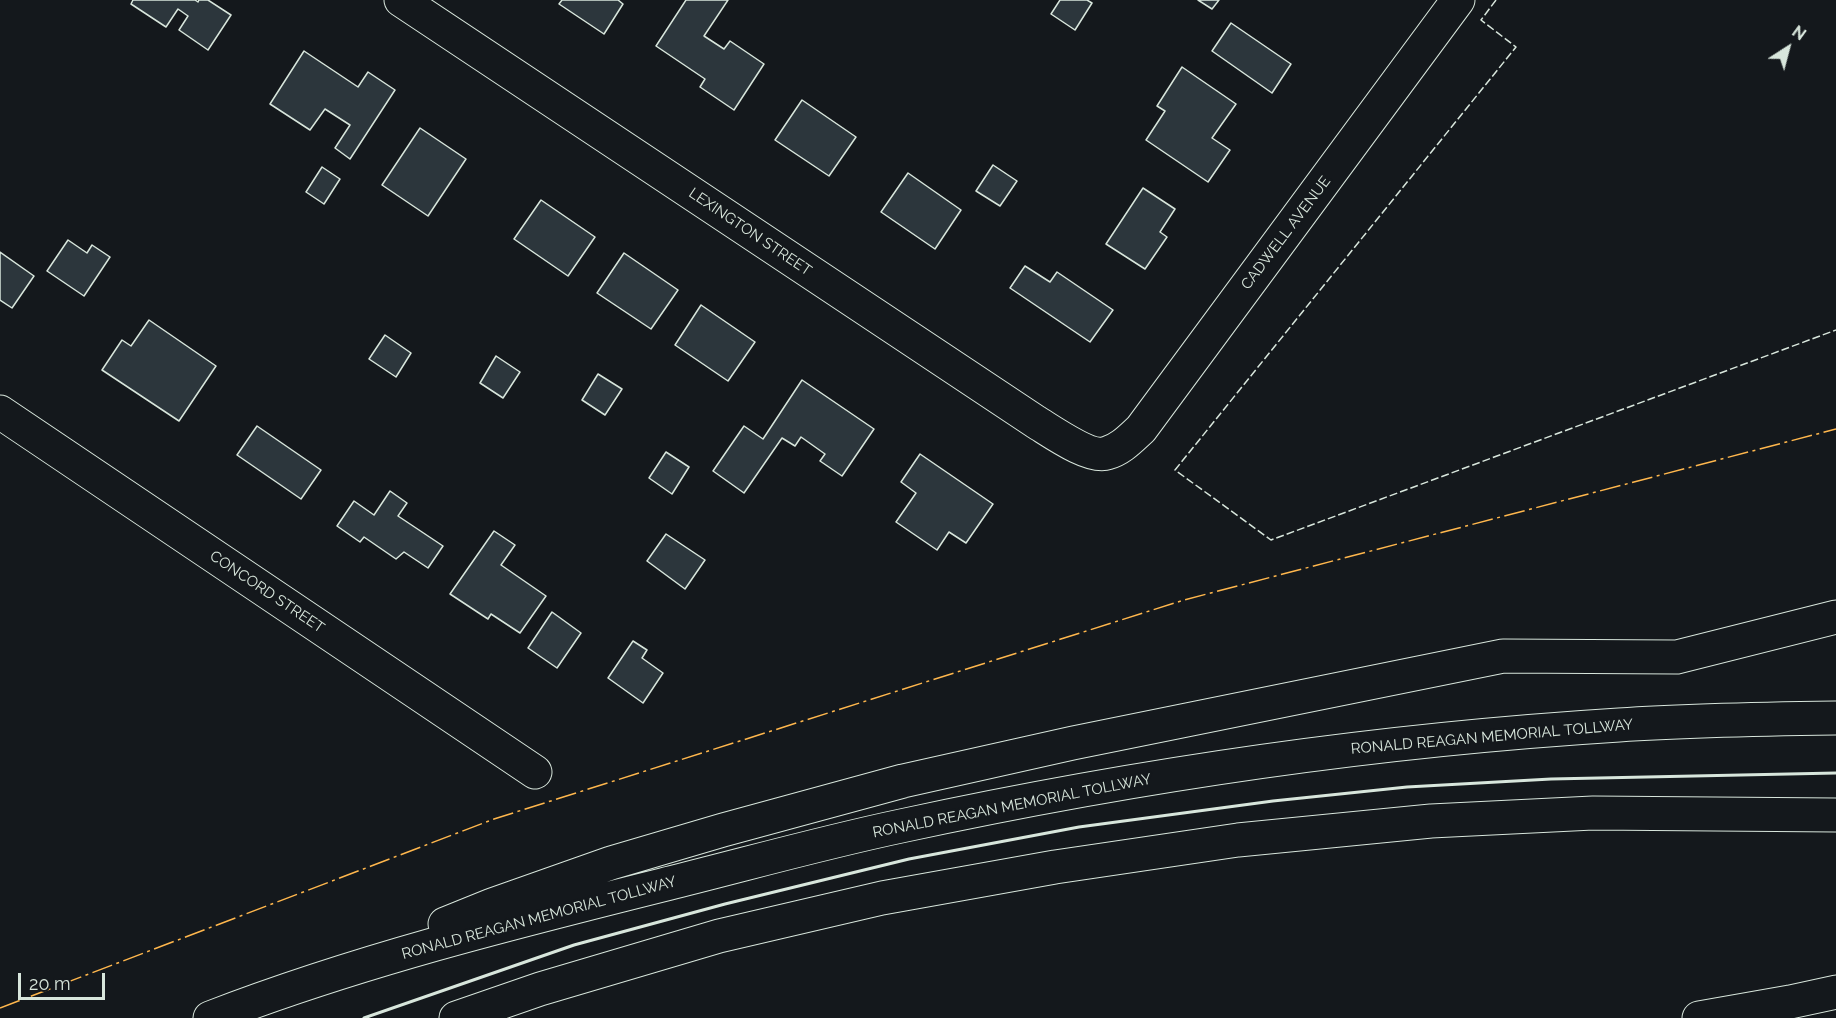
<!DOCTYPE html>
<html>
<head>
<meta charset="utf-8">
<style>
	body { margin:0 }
	#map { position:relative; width:1836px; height:1018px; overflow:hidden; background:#14181c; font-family:Raleway,sans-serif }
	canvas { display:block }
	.north { position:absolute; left:1758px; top:18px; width:60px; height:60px; -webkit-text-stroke:4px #14181c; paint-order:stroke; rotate:36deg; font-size:16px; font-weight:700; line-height:24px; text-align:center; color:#d8e6dc }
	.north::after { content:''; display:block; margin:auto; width:21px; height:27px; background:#d8e6dc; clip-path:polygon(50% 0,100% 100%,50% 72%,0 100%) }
	.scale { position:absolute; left:18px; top:973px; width:87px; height:27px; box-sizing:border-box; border:3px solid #d8e6dc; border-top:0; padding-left:8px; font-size:18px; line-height:21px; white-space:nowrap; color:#d8e6dc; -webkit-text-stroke:4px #14181c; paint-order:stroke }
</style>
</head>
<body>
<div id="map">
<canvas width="1836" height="1018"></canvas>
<div class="north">N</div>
<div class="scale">20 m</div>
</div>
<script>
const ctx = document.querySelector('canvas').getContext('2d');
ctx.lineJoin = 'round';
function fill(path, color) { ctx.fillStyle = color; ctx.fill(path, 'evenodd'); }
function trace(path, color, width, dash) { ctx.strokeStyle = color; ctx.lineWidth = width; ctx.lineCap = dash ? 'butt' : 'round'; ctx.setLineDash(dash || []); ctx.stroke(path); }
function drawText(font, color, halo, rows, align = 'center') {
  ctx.font = font + ' Raleway,sans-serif'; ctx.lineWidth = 4.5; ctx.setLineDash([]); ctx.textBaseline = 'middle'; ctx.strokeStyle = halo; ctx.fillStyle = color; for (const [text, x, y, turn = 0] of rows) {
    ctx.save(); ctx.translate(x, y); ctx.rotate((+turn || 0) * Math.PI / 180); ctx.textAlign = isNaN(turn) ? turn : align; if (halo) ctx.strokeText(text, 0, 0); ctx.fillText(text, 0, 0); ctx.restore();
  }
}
const building = new Path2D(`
	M 133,0 L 195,0 L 198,2 L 199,0 L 208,0 L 231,15 L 208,50 L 179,30 L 188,16 L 178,9 L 166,27 L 131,4 Z
	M 562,0 L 618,0 L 623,4 L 604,34 L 559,4 Z
	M 686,0 L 728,0 L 704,36 L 724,49 L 730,41 L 764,64 L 734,110 L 700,87 L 705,79 L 656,46 Z
	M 1060,0 L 1087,0 L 1092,3 L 1075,30 L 1051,14 Z
	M 1198,0 L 1219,0 L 1212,9 Z
	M 1231,23 L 1291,64 L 1272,93 L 1212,51 Z
	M 304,51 L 358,87 L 368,72 L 395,90 L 350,159 L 335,148 L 350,125 L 325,109 L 310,130 L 270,104 Z
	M 1182,67 L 1236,104 L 1212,138 L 1230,150 L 1208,182 L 1146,140 L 1165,111 L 1157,106 Z
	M 802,100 L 856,137 L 829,176 L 775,140 Z
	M 420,128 L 466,159 L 428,216 L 382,185 Z
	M 993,165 L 1017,181 L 1000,206 L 976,191 Z
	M 322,167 L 340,179 L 324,204 L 306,192 Z
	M 908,173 L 961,210 L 935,249 L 881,212 Z
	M 1143,188 L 1175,209 L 1160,232 L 1167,237 L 1145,269 L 1106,244 Z
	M 541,200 L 595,237 L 568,276 L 514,239 Z
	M 68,240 L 87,253 L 92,245 L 110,257 L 84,296 L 47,271 Z
	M 0,252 L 34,276 L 12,308 L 0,300 Z
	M 624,253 L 678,290 L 651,329 L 597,293 Z
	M 1025,266 L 1050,282 L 1057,272 L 1113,310 L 1090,342 L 1010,288 Z
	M 701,305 L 755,342 L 728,381 L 675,345 Z
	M 149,320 L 216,366 L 179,421 L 102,370 L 122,340 L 131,346 Z
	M 385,335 L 411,353 L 396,377 L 369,359 Z
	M 496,356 L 520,372 L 503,398 L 480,383 Z
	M 598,374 L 622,389 L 605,415 L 582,400 Z
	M 802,380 L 874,429 L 842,476 L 820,461 L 825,454 L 801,437 L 795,446 L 782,438 L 744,493 L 713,471 L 744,426 L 763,439 Z
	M 257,426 L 321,470 L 301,499 L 237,455 Z
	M 666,452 L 689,467 L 672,494 L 649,478 Z
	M 920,454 L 993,504 L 966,543 L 949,532 L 937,550 L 896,522 L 916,493 L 901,482 Z
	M 390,491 L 407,503 L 398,516 L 443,546 L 428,568 L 404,552 L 396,559 L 364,537 L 360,542 L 337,526 L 354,501 L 374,515 Z
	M 494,531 L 515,545 L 501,565 L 546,596 L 520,633 L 491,614 L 488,619 L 450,594 Z
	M 666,534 L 705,560 L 685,589 L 647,561 Z
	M 552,612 L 581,633 L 557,668 L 528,648 Z
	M 633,641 L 647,650 L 642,658 L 663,673 L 643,703 L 608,678 Z`);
fill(building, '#2c363c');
trace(building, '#d8e6dc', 1.5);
const minor = new Path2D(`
	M 401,0 L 1036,422 C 1051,431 1090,459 1107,453 C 1121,449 1130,439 1141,429 L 1458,0
	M 0,412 L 535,772`);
const highway = new Path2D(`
	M 445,924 L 492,905 L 611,863 L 723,830 L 903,781 L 1073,743 L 1503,656 L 1677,657 L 1836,617
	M 210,1018 C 360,960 518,921 674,882 C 750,863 825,842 901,826 C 1137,775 1378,740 1619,725 C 1691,720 1764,719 1836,718
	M 456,1018 L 540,989 L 719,936 L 882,898 L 1055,867 L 1238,840 L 1431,821 L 1593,813 L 1836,815
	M 1699,1018 L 1790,1002 L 1836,992`);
trace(minor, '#d8e6dc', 35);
trace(highway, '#d8e6dc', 35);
trace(minor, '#14181c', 33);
trace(highway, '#14181c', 33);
trace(new Path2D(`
	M 1496,0 L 1481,20 L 1516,47 L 1175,470 L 1271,540 L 1836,330`), '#d8e6dc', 1.5, [8, 3]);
trace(new Path2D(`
	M 364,1018 L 574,945 L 725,904 L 909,859 L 1079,827 L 1273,801 L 1407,787 L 1551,779 L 1836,773`), '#d8e6dc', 3);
trace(new Path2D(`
	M 0,1008 L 494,819 L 1184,600 L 1836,429`), '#ffb74d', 1.5, [21, 4.5, 3, 4.5]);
drawText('15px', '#d8e6dc', '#14181c', [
	["LEXINGTON STREET",750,232,34],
	["CADWELL AVENUE",1286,233,-53],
	["CONCORD STREET",267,592,34],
	["RONALD REAGAN MEMORIAL TOLLWAY",1492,737,-5],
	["RONALD REAGAN MEMORIAL TOLLWAY",1012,806,-11],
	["RONALD REAGAN MEMORIAL TOLLWAY",539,918,-15]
]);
</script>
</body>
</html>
